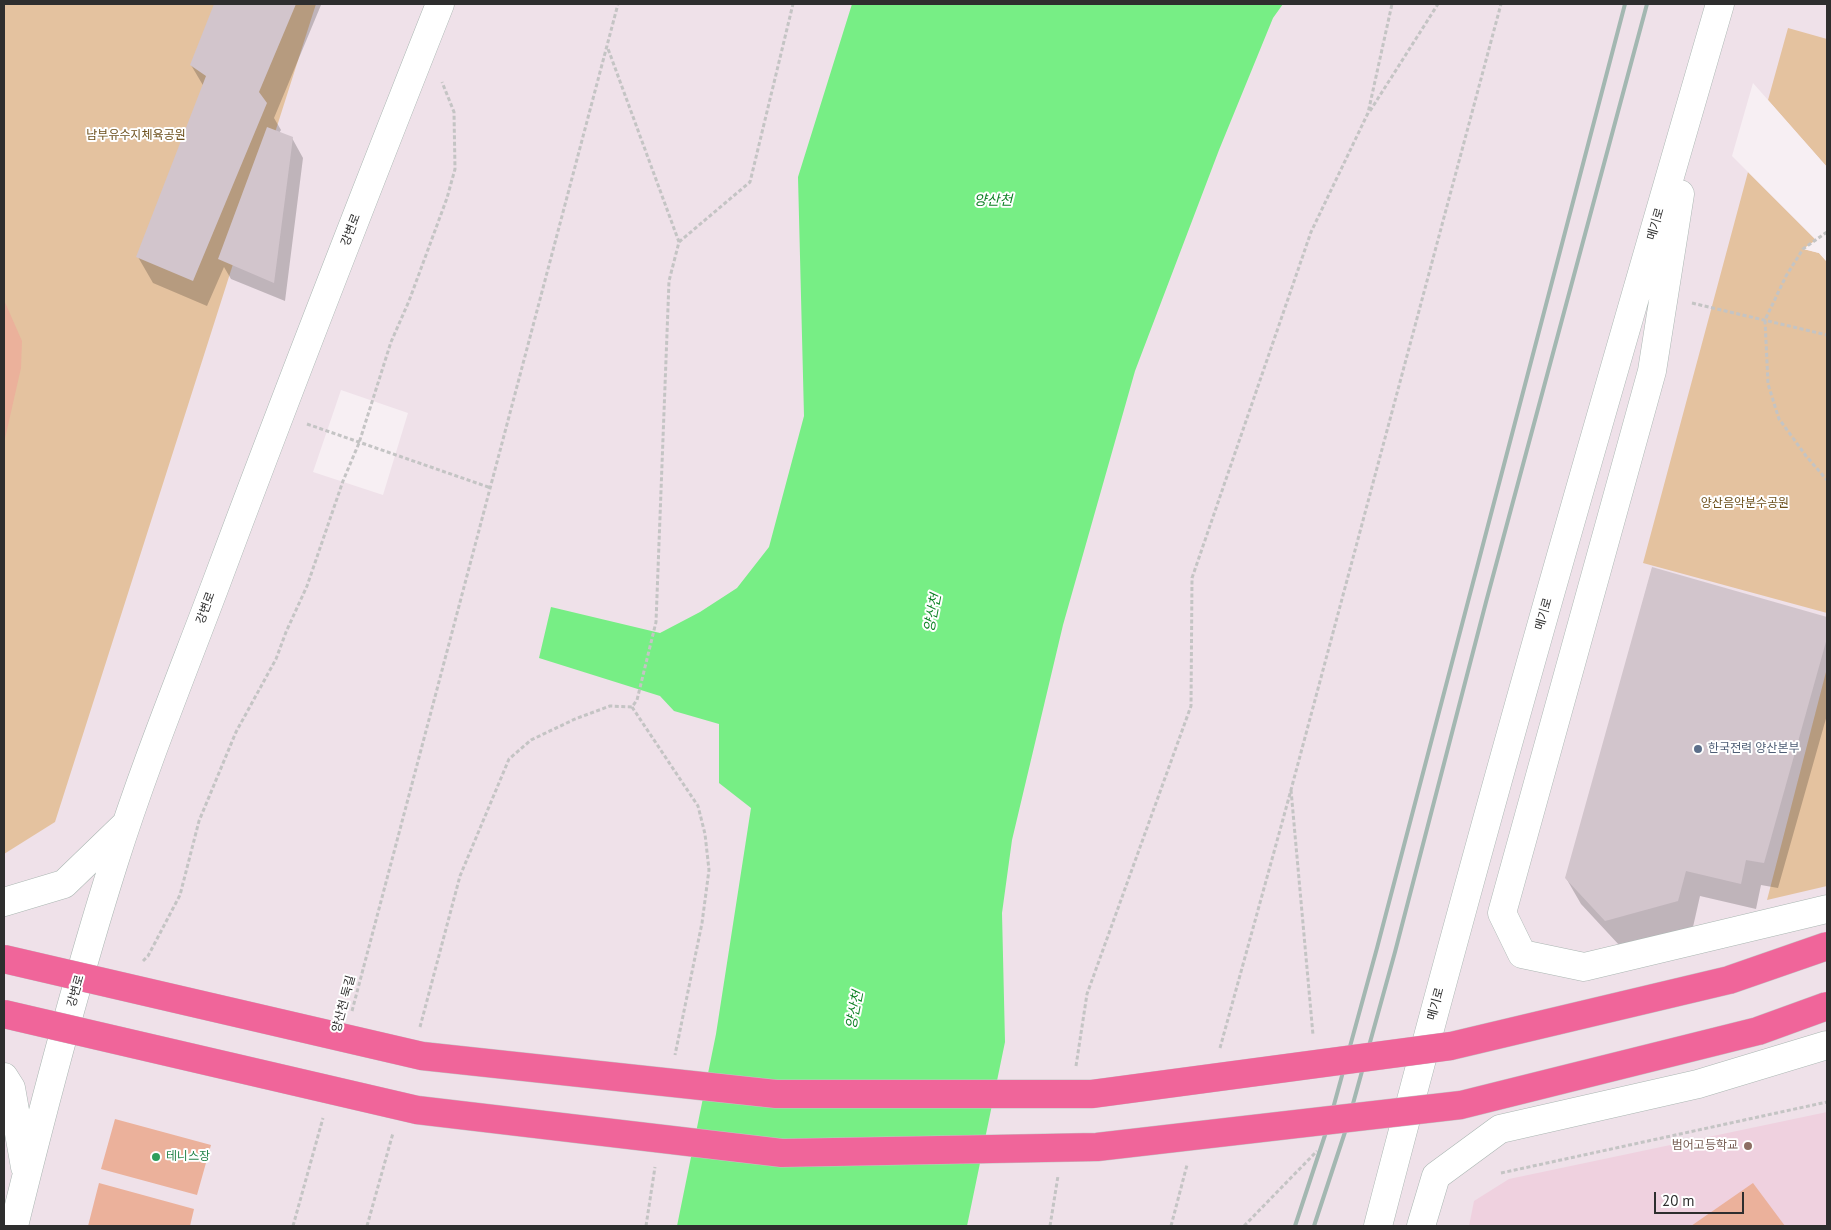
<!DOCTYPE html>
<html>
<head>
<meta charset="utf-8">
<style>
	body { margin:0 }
	#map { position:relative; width:1831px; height:1230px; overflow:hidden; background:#efe1e9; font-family:"PT Sans",sans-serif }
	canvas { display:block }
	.frame { position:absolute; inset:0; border:5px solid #2e2e2e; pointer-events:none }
	.scale { position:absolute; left:1654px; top:1192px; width:90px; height:22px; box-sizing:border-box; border:2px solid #2e2e2e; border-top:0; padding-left:6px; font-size:15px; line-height:18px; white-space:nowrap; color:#2e2e2e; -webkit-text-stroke:4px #fff; paint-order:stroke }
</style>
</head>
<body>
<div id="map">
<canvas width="1831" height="1230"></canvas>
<div class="frame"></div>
<div class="scale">20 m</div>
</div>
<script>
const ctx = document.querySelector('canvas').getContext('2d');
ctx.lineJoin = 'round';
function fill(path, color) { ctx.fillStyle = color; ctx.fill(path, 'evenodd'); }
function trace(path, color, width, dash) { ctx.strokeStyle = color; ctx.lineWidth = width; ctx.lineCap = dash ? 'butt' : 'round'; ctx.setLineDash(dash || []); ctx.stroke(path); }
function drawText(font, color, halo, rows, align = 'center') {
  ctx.font = font + ' "PT Sans","Noto Sans KR",sans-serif'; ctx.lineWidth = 4; ctx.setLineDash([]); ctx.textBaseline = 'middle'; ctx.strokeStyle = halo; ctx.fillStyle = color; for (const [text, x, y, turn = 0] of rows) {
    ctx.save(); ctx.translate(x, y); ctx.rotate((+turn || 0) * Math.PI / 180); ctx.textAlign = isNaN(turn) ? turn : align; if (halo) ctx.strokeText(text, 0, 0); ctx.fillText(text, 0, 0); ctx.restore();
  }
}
fill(new Path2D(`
	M 1827,1112 L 1827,1226 L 1469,1226 L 1474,1201 L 1509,1179 Z`), '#efd1df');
fill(new Path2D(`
	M 4,4 L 316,4 L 55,822 L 4,854 Z
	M 1788,28 L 1827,39 L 1827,167 L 1768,100 Z
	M 1748,172 L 1816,240 L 1804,249 L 1819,253 L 1827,262 L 1827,613 L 1643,563 Z
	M 1827,668 L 1827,886 L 1767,900 Z`), '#e4c29f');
fill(new Path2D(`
	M 4,300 L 22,341 L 21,368 L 4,443 Z
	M 115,1119 L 211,1145 L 197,1195 L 101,1169 Z
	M 99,1183 L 194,1209 L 190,1226 L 88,1226 Z
	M 1753,1183 L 1785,1226 L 1691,1226 Z`), '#ebb19b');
fill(new Path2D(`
	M 1753,83 L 1827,167 L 1827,262 L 1819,253 L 1803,249 L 1816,240 L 1732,156 Z
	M 341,390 L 408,413 L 383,495 L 313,472 Z`), '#f7eff3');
fill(new Path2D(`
	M 852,4 L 1283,4 L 1273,18 L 1219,150 L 1135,371 L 1063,625 L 1012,840 L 1002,913 L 1005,1042 L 967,1226 L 677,1226 L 716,1034 L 751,808 L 719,783 L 719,724 L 674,711 L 660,696 L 539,658 L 551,607 L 660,633 L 700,612 L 737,588 L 769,547 L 804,416 L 798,177 Z`), '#77ee85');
fill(new Path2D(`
	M 215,4 L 320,4 L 321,5 L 274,118 L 281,130 L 279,133 L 292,138 L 303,158 L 285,301 L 231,279 L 224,267 L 207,306 L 153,283 L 138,257 L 204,87 L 191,65 Z
	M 1652,569 L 1827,618 L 1827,715 L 1778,888 L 1761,885 L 1756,909 L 1700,896 L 1693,927 L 1620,946 L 1581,904 L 1566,878 Z`), '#0003');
fill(new Path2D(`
	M 214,4 L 296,4 L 259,92 L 267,103 L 193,281 L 136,257 L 206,76 L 190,65 Z
	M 267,127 L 293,137 L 274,283 L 218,259 Z
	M 1652,567 L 1827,617 L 1827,638 L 1764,863 L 1746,860 L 1741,884 L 1686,871 L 1678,901 L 1605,921 L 1565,878 Z`), '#d2c5cc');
const minor = new Path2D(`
	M 1680,194 L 1652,371 L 1502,913 L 1522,954 L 1584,967 L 1827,909
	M 4,902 L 64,884 L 124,826
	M 4,1077 L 11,1088 L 25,1167
	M 14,1226 C 44,1104 76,982 114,862 C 144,767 182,674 217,581 C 289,388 364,196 440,4
	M 1378,1226 C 1484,817 1602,410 1720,4
	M 1421,1226 L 1436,1176 L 1500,1129 L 1698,1084 L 1827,1045`);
trace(minor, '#aab6b2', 29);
trace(new Path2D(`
	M 1370,111 L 1438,4
	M 1827,232 L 1803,249 L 1786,276 L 1765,320 L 1768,384 L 1779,419 L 1806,456 L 1827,480
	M 679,242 L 750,182 L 793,4
	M 1692,303 L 1827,335
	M 307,424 L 491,488
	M 632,707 L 698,806 L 705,834 L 709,870 L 702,923 L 675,1055
	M 1291,790 L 1313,1035
	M 143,961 L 148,956 L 180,895 L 199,821 L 236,732 L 276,659 L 286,632 L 307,586 L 343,481 L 359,443 L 391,342 L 409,301 L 447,198 L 455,169 L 454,112 L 442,82
	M 352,1011 L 618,4
	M 420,1027 L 460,876 L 509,759 L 531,740 L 575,719 L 610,706 L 632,707 L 637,700 L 656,622 L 669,281 L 679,242 L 607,46
	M 1220,1048 L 1288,801 L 1501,4
	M 1076,1066 L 1087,994 L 1191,706 L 1192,578 L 1311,232 L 1368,113 L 1392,4
	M 1501,1173 L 1827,1102
	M 293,1226 L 323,1118
	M 367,1226 L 393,1133
	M 646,1226 L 655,1167
	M 1050,1226 L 1058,1176
	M 1171,1226 L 1187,1165
	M 1244,1226 L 1317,1151`), '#c4c4c4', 3, [4, 2.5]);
trace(minor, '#fff', 28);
trace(new Path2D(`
	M 1295,1226 L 1329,1123 L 1377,948 L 1625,4
	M 1314,1226 L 1346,1129 L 1395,952 L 1486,602 L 1647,4`), '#a3b7b1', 4);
const majorBridge = new Path2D(`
	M 4,959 L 422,1056 L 776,1094 L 1092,1094 L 1451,1046 L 1729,980 L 1827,946
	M 4,1014 L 417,1110 L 782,1153 L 1097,1147 L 1461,1105 L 1758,1031 L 1827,1006`);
trace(majorBridge, '#c4c4c4', 29, []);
trace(majorBridge, '#f0659a', 28);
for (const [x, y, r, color] of [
	[1698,749,5,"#5c6f8a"],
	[1748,1146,5,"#8d6e63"],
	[156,1157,5,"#2e9e5b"]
]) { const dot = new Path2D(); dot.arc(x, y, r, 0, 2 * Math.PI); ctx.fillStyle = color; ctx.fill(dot); trace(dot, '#fff', 2); }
drawText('12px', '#6c501c', '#fff', [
	["남부유수지체육공원",136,136],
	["양산음악분수공원",1745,504]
]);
drawText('12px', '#2e2e2e', '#fff', [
	["메기로",1656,224,-74],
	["강변로",351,230,-69],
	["강변로",206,608,-70],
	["메기로",1544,614,-74],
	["강변로",76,991,-74],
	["양산천 둑길",344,1004,-75],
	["메기로",1436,1004,-75]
]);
drawText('12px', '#4e5e75', '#fff', [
	["한국전력 양산본부",1708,749]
], 'left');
drawText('12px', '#785e54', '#fff', [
	["범어고등학교",1738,1146]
], 'right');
drawText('12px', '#27864d', '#fff', [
	["테니스장",166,1157]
], 'left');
drawText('italic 14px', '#108327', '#fff', [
	["양산천",993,201],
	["양산천",933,613,-79],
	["양산천",855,1010,-79]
]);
</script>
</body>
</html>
